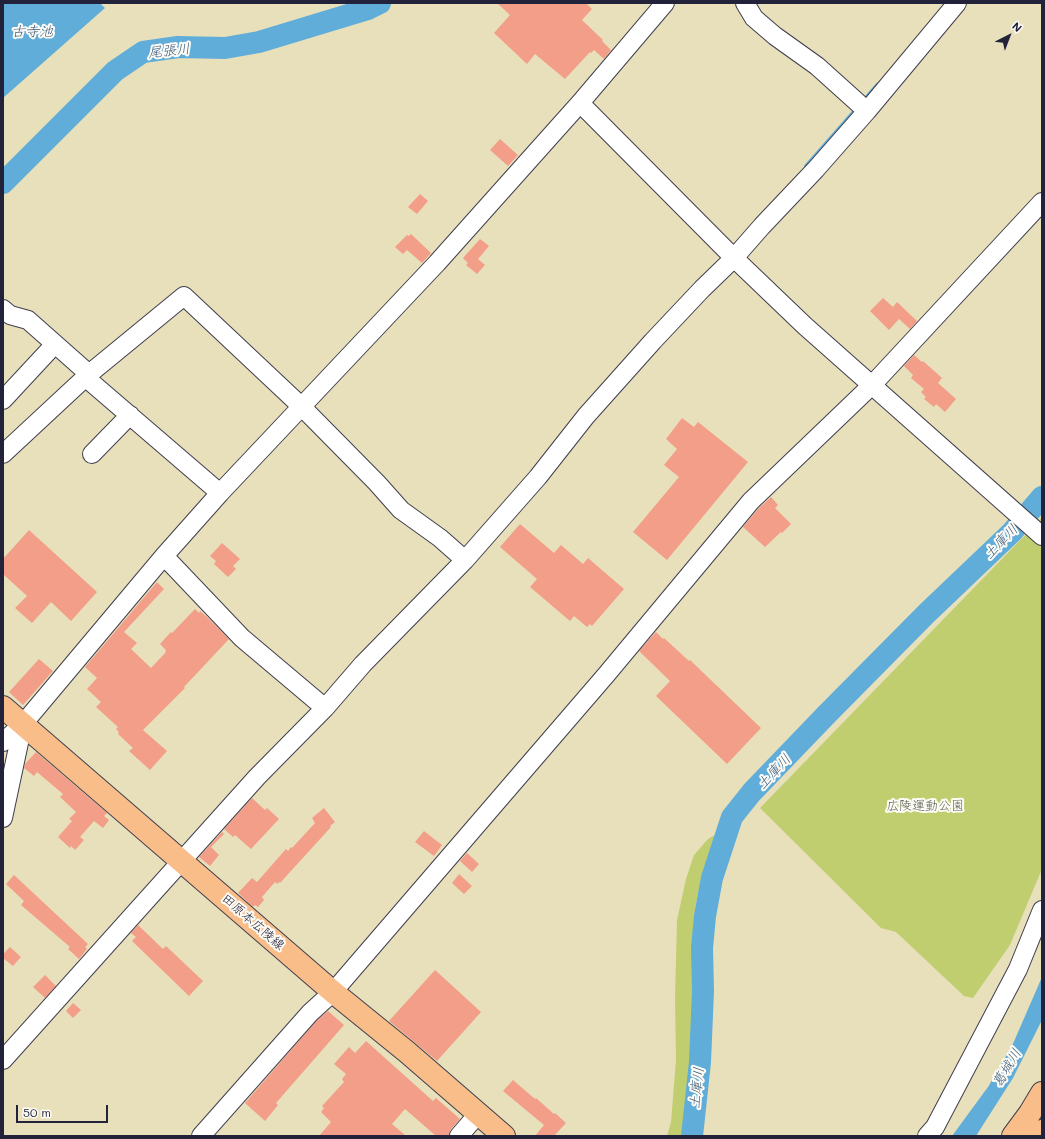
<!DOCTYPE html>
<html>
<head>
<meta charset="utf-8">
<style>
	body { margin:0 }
	#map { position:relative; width:1045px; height:1139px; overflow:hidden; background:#e7e0bb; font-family:Mali,sans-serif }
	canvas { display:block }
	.frame { position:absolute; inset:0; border:4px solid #22223b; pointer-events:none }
	.north { position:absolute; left:989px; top:16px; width:40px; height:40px; -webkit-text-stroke:3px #fdfcf7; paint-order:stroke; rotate:42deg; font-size:11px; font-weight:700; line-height:16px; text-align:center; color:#22223b }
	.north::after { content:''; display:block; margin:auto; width:14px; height:18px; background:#22223b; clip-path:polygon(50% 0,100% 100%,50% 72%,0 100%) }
	.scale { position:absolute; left:16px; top:1105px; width:92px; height:18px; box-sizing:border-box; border:2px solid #22223b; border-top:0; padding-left:5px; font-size:12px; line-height:14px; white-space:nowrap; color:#22223b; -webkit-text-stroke:3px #fdfcf7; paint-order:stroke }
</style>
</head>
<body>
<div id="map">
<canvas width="1045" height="1139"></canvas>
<div class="frame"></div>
<div class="north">N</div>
<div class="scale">50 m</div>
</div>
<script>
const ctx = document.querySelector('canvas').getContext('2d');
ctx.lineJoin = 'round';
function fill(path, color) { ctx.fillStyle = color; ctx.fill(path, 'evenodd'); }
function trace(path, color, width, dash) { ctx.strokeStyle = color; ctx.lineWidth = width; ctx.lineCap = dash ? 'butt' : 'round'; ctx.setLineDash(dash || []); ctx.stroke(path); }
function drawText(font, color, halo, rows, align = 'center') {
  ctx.font = font + ' Mali,"Klee One",sans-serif'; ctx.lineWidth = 4; ctx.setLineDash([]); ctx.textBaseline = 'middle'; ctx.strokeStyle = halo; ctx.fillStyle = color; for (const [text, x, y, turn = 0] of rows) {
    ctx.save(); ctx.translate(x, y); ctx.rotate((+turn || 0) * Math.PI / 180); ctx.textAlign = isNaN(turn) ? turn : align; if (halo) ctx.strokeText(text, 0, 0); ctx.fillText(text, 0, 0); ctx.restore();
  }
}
fill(new Path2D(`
	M 1042,517 L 1042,869 L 1010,945 L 973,998 L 964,996 L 896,932 L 881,928 L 760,808 L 1033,527 Z
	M 715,835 L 698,893 L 694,915 L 691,1079 L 686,1122 L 682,1136 L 667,1136 L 671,1122 L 676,1060 L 675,999 L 677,920 L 686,879 L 694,855 L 708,839 Z`), '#c0ce70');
fill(new Path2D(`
	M 3,3 L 100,3 L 105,8 L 3,98 Z
	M 1042,977 L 1042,1020 L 1013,1078 L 976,1136 L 952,1136 L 988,1087 L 1012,1046 Z`), '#60add9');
trace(new Path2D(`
	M 864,100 L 878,84
	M 806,166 L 857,108`), '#60add9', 3.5);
trace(new Path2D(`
	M 3,183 L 115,71 L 143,52 L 178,47 L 225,48 L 259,42 L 368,9 L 380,3
	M 692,1136 L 700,1062 L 703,991 L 702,948 L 705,916 L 712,878 L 732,817 L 752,792 L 828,713 L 927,613 L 1012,532 L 1042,497`), '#60add9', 22);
fill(new Path2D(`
	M 497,3 L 586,3 L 592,9 L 582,20 L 603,40 L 602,41 L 611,50 L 604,59 L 594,50 L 591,53 L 590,52 L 565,79 L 535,54 L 527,64 L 494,33 L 510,15 Z
	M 500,139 L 518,155 L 508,166 L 490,150 Z
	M 420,194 L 428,201 L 417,214 L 408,207 Z
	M 411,234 L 431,253 L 422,263 L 407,250 L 403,254 L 395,247 L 407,235 L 409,236 Z
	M 480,239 L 489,246 L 478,259 L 485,265 L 477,274 L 466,265 L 468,263 L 463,258 Z
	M 883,298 L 893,307 L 897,302 L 917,321 L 910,329 L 899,319 L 889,330 L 870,311 Z
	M 914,355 L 922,362 L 923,361 L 942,378 L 938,383 L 956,399 L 945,412 L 936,404 L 934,407 L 924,399 L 926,397 L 921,392 L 924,389 L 911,378 L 913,375 L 904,366 Z
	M 682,418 L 694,427 L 698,422 L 748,462 L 667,560 L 633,532 L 679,477 L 664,465 L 677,449 L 666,439 Z
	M 771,497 L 778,505 L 775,508 L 791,524 L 782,533 L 781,532 L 765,547 L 743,527 L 759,508 Z
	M 520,524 L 554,553 L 561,545 L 583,564 L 588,558 L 624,589 L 592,626 L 590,624 L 587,627 L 574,616 L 570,621 L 530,587 L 537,579 L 500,547 Z
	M 29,530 L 97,592 L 71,621 L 51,602 L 32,623 L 15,608 L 27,596 L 3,574 L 3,559 Z
	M 222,543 L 240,559 L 233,566 L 236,569 L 228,577 L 214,564 L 216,561 L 210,556 Z
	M 157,582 L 164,589 L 124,632 L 137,643 L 131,649 L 151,668 L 166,652 L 165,651 L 166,650 L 160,644 L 171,632 L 172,633 L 195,609 L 199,613 L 200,611 L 207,617 L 229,639 L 184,687 L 185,688 L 143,730 L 167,751 L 150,770 L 129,751 L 133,748 L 118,734 L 119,732 L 116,729 L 118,727 L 96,707 L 101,702 L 87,689 L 97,678 L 85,667 Z
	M 656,632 L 663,639 L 664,638 L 689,661 L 690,660 L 761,728 L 727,764 L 656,696 L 670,681 L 639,651 Z
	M 39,659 L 53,671 L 23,705 L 9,692 Z
	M 36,752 L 107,813 L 104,816 L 109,820 L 103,828 L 94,821 L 80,837 L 84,840 L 75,850 L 71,846 L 70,848 L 58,837 L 72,821 L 69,819 L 76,812 L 60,797 L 63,794 L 37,772 L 34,776 L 24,768 L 25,764 Z
	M 252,798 L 265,810 L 267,808 L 279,819 L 251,849 L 235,835 L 233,837 L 224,829 Z
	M 324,808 L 335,822 L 330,826 L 331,827 L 280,883 L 279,882 L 277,884 L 275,882 L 262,897 L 264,900 L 258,907 L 255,905 L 253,907 L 238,893 L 252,878 L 257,882 L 286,849 L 288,851 L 291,847 L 292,848 L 315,823 L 312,818 Z
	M 424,831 L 442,845 L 434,856 L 415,842 Z
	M 222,832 L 224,834 L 211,847 L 219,855 L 210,866 L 199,857 Z
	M 467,853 L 479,864 L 472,872 L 460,861 Z
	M 459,874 L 472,886 L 464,894 L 452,883 Z
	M 14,875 L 88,944 L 85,947 L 87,949 L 79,959 L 68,949 L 70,947 L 21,905 L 24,901 L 6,884 Z
	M 138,925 L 163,949 L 166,946 L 203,981 L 189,996 L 132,941 L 136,937 L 131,933 Z
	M 10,947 L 21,957 L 13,966 L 3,958 L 3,954 Z
	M 435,970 L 481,1012 L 437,1061 L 389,1021 Z
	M 45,975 L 56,986 L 45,998 L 33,987 Z
	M 73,1003 L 81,1010 L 73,1018 L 66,1011 Z
	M 328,1011 L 344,1025 L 276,1103 L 278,1105 L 265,1121 L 245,1103 L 317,1020 Z
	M 366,1041 L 433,1101 L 436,1098 L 460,1119 L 451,1129 L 449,1136 L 436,1136 L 405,1109 L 392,1124 L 406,1136 L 319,1136 L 331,1122 L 321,1112 L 324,1108 L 322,1106 L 344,1082 L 342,1079 L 346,1074 L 334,1064 L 349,1047 L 355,1053 Z
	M 513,1080 L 535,1099 L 536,1098 L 554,1114 L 555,1113 L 566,1123 L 554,1136 L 535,1136 L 544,1125 L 503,1091 Z`), '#f39e88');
const minor = new Path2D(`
	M 745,3 L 754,18 L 775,36 L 817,66 L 867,111
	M 580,103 L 734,258 L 805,326 L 1042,536
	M 3,309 L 10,315 L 28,320 L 89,374
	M 85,377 L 220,493
	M 3,400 L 55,344
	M 3,454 L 89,374 L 184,296 L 302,407 L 377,483 L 401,510 L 440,538 L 465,560
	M 92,454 L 130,415
	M 164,556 L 242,638 L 325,708
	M 3,742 L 23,724 L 164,556 L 220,493 L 437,263 L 580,103 L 665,3
	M 3,818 L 23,724
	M 3,1060 L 257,777 L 325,708 L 363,664 L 465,560 L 538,477 L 586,416 L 653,341 L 702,289 L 734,258 L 762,226 L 816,169 L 867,111 L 957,3
	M 201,1136 L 310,1013 L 333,992 L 606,675 L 751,501 L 872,385 L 1042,202
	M 459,1136 L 478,1114
	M 927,1136 L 935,1127 L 1018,969 L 1042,910`);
const major = new Path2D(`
	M 3,707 L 333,992 L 407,1052 L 504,1136
	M 1013,1136 L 1030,1113 L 1042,1093
	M 1038,1136 L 1042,1131`);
trace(minor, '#403e4e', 20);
trace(major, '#403e4e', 24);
trace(minor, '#fff', 18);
trace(major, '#f8bd89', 22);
drawText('13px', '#595e4e', '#fdfcf7', [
	["広陵運動公園",925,806]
]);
drawText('13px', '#22223b', '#fdfcf7', [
	["田原本広陵線",253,922,41]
]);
drawText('italic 14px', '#3b5a7a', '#fdfcf7', [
	["古寺池",32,32],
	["尾張川",169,51,-6],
	["土庫川",1001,542,-46],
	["土庫川",774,772,-47],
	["葛城川",1007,1068,-59],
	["土庫川",697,1088,-84]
]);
</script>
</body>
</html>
